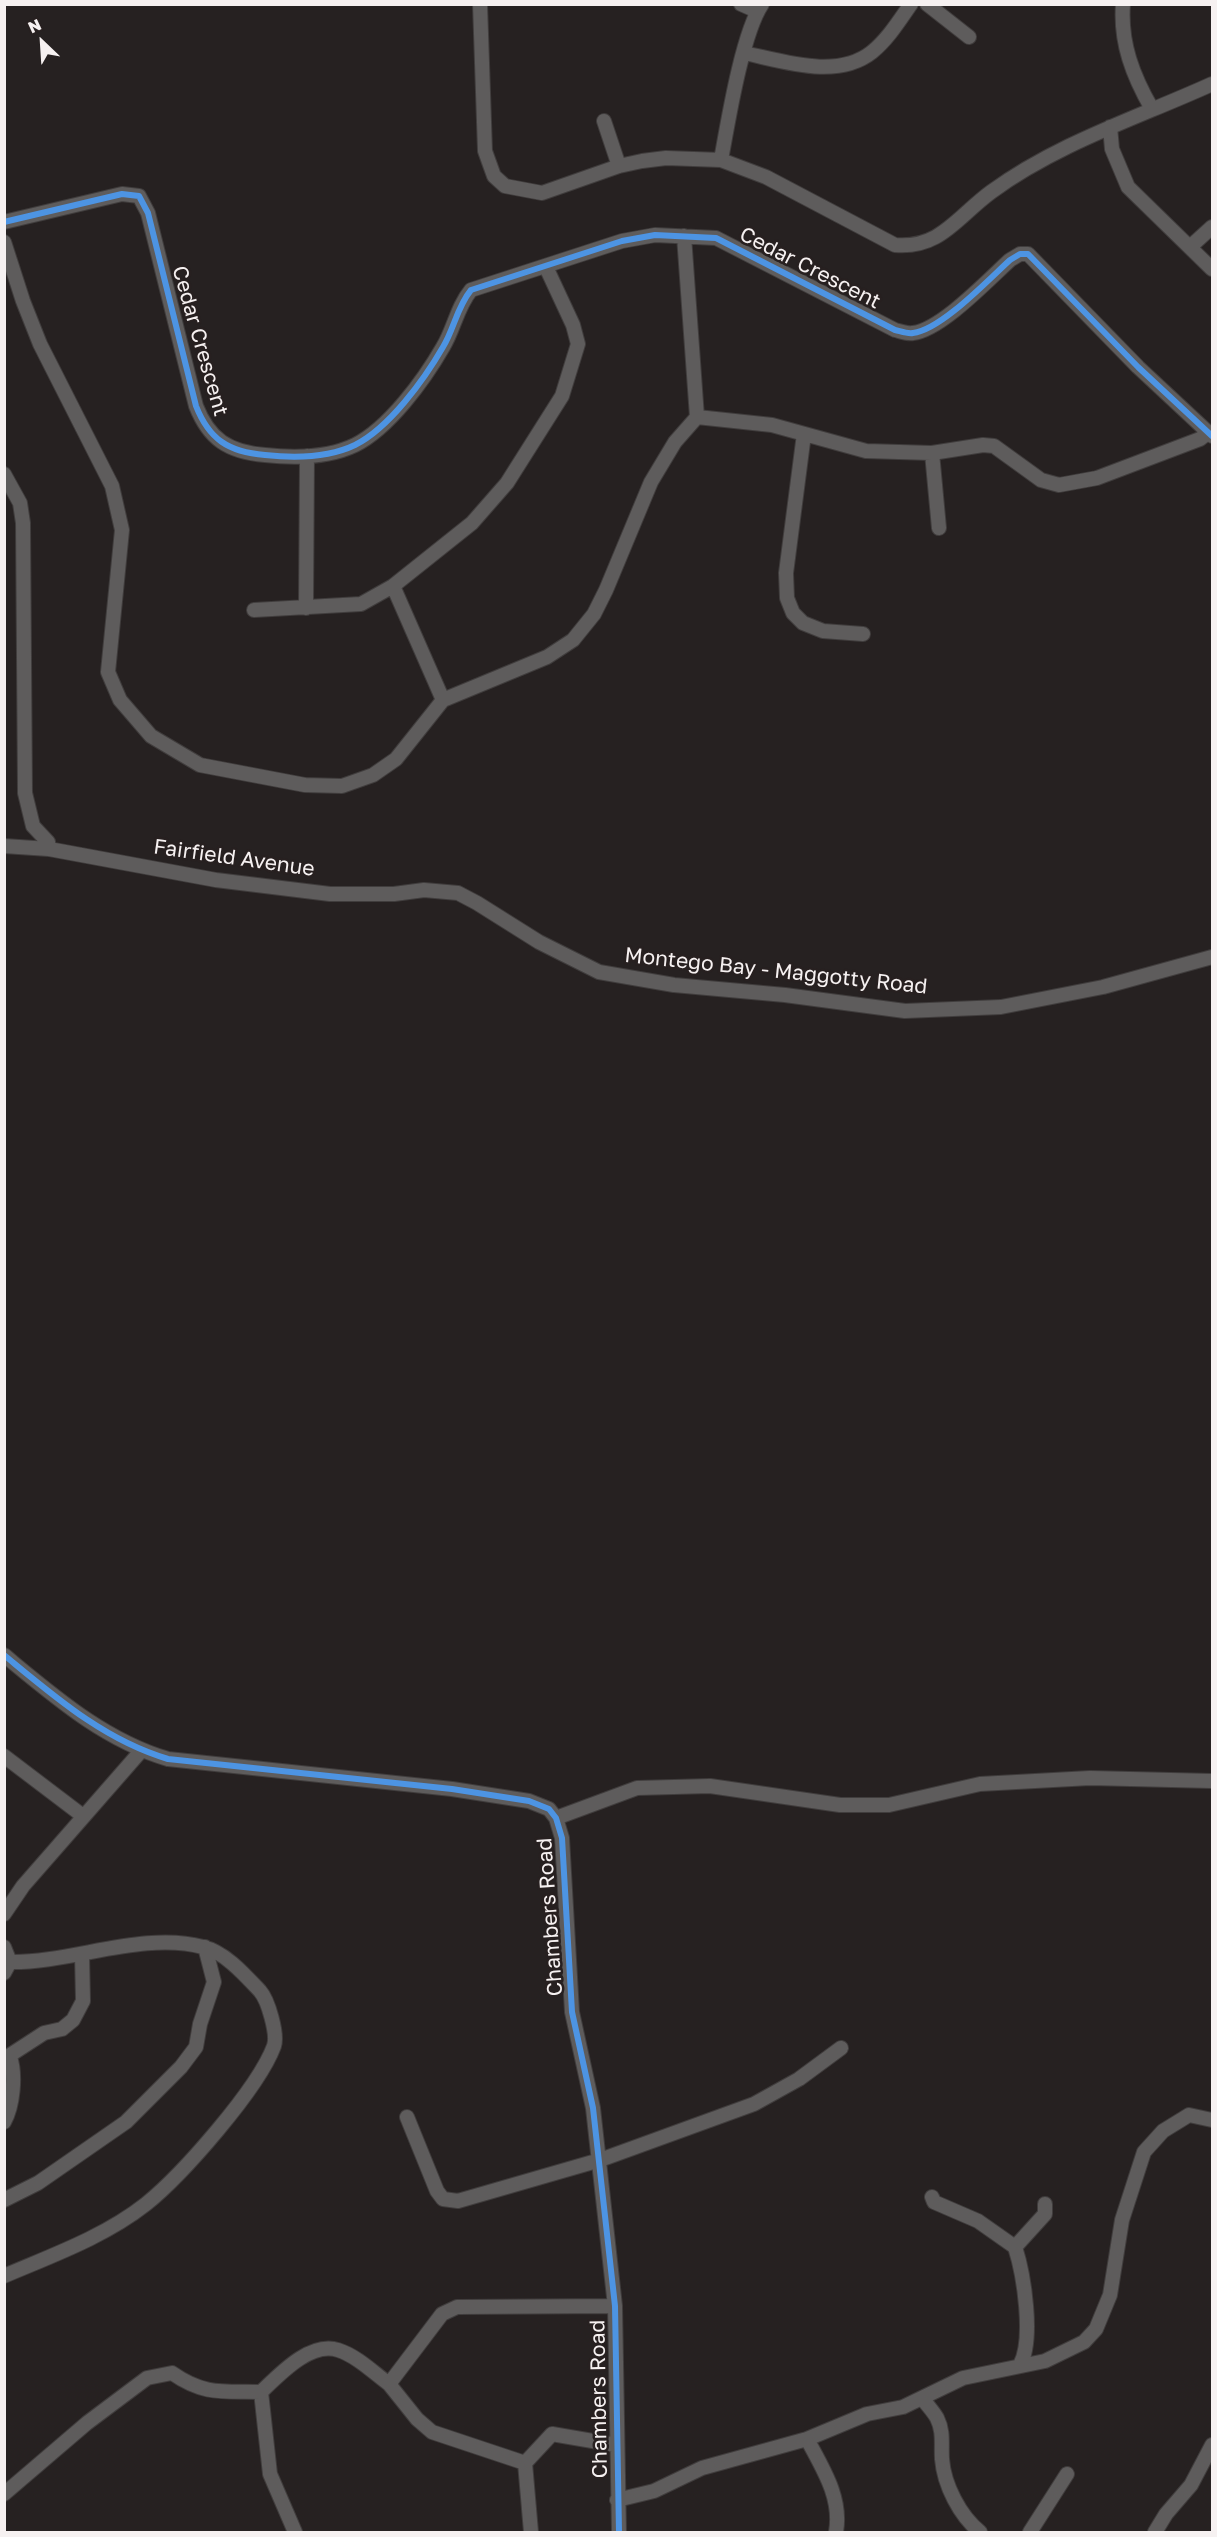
<!DOCTYPE html>
<html>
<head>
<meta charset="utf-8">
<style>
	body { margin:0 }
	#map { position:relative; width:1217px; height:2537px; overflow:hidden; background:#262121; font-family:"Golos Text",sans-serif }
	canvas { display:block }
	.frame { position:absolute; inset:0; border:6px solid #f6f1f1; pointer-events:none }
	.north { position:absolute; left:12px; top:12px; width:60px; height:60px; -webkit-text-stroke:4px #272020; paint-order:stroke; rotate:335deg; font-size:16px; font-weight:700; line-height:24px; text-align:center; color:#f6f1f1 }
	.north::after { content:''; display:block; margin:auto; width:21px; height:27px; background:#f6f1f1; clip-path:polygon(50% 0,100% 100%,50% 72%,0 100%) }
</style>
</head>
<body>
<div id="map">
<canvas width="1217" height="2537"></canvas>
<div class="frame"></div>
<div class="north">N</div>
</div>
<script>
const ctx = document.querySelector('canvas').getContext('2d');
ctx.lineJoin = 'round';
function trace(path, color, width, dash) { ctx.strokeStyle = color; ctx.lineWidth = width; ctx.lineCap = dash ? 'butt' : 'round'; ctx.setLineDash(dash || []); ctx.stroke(path); }
function drawText(font, color, halo, rows, align = 'center') {
  ctx.font = font + ' "Golos Text",sans-serif'; ctx.lineWidth = 5; ctx.setLineDash([]); ctx.textBaseline = 'middle'; ctx.strokeStyle = halo; ctx.fillStyle = color; for (const [text, x, y, turn = 0] of rows) {
    ctx.save(); ctx.translate(x, y); ctx.rotate((+turn || 0) * Math.PI / 180); ctx.textAlign = isNaN(turn) ? turn : align; if (halo) ctx.strokeText(text, 0, 0); ctx.fillText(text, 0, 0); ctx.restore();
  }
}
const minor = new Path2D(`
	M 480,4 L 485,151 L 494,176 L 505,186 L 542,193 L 619,166 L 642,161 L 666,158 L 721,160 L 766,177 L 895,245 C 940,249 957,217 991,192 C 1058,143 1137,118 1212,84
	M 741,4 L 757,11
	M 927,4 L 969,37
	M 1123,4 C 1120,43 1133,76 1152,109
	M 744,53 C 783,61 837,80 872,52 C 888,39 899,21 911,4
	M 604,121 L 619,166
	M 1110,127 L 1112,149 L 1128,187 L 1212,269
	M 721,160 C 728,122 742,34 762,4
	M 4,222 L 122,194 L 139,196 L 148,213 L 196,406 C 209,439 228,452 265,455 C 293,458 328,458 355,445 C 389,428 424,380 443,347 C 454,329 457,307 471,290 L 622,241 L 655,235 L 716,238 L 895,330 C 900,331 907,334 913,333 C 941,330 989,279 1010,260 L 1020,254 L 1028,254 L 1138,367 L 1212,436
	M 684,236 L 697,417
	M 4,242 L 23,301 L 40,344 L 112,486 L 122,530 L 108,672 L 120,700 L 151,736 L 200,765 L 305,785 L 342,786 L 373,775 L 396,759 L 443,700 L 547,657 L 573,640 L 594,614 L 606,590 L 651,482 L 675,442 L 697,417
	M 1190,247 L 1212,227
	M 697,417 L 772,425 L 866,451 L 932,453 L 983,445 L 994,446 L 1041,480 L 1059,485 L 1097,478 L 1200,439 L 1209,432
	M 804,434 L 786,573 L 787,598 L 793,613 L 803,623 L 823,631 L 863,634
	M 932,453 L 939,528
	M 4,474 L 20,503 L 23,523 L 25,793 L 33,826 L 48,842 L 49,849
	M 393,586 L 443,700
	M 306,608 L 307,456
	M 254,610 L 361,604 L 393,586 L 472,523 L 507,483 L 562,396 L 578,344 L 573,325 L 546,267
	M 4,846 L 49,849 L 216,880 L 330,894 L 394,894 L 424,890 L 458,893 L 477,903 L 539,942 L 599,972 L 674,985 L 785,995 L 905,1011 L 1001,1007 L 1103,987 L 1212,957
	M 4,1655 C 55,1697 104,1740 168,1759 L 452,1789 L 529,1801 L 549,1809 L 556,1818 L 562,1838 L 572,2012 L 593,2108 L 615,2306 L 619,2532
	M 4,1756 L 83,1816
	M 556,1818 L 637,1788 L 710,1786 L 840,1805 L 889,1805 L 980,1784 L 1090,1778 L 1212,1781
	M 4,1914 L 23,1886 L 141,1751
	M 4,1947 L 10,1962 L 4,1973
	M 4,2059 L 44,2033 L 62,2029 L 73,2020 L 83,2001 L 82,1954
	M 407,2117 L 437,2191 L 443,2199 L 458,2201 L 600,2160 L 754,2104 L 799,2079 L 841,2048
	M 4,2122 C 13,2106 16,2075 10,2057
	M 932,2197 L 934,2202 L 978,2221 L 1015,2247
	M 4,2200 L 38,2183 L 126,2122 L 181,2067 L 196,2047 L 200,2024 L 214,1982 L 205,1947
	M 4,2276 C 53,2255 104,2237 146,2204 C 182,2175 258,2089 274,2046 C 278,2034 268,2000 260,1991 C 245,1975 225,1952 203,1947 C 143,1931 72,1963 10,1962
	M 1020,2365 C 1034,2339 1024,2275 1015,2247 L 1045,2214 L 1045,2204
	M 923,2399 C 927,2405 933,2411 937,2418 C 944,2432 941,2444 942,2459 C 944,2485 960,2516 980,2532
	M 807,2439 C 823,2469 842,2498 836,2532
	M 525,2463 L 552,2434 L 616,2445
	M 4,2494 L 87,2423 L 147,2378 L 172,2373 C 205,2396 224,2391 261,2392
	M 617,2500 L 654,2491 L 702,2468 L 807,2439 L 867,2414 L 903,2407 L 963,2378 L 1045,2361 L 1084,2342 L 1096,2329 L 1110,2295 L 1122,2220 L 1144,2152 L 1163,2131 L 1189,2115 L 1212,2120
	M 295,2532 L 270,2474 L 261,2392 C 279,2375 310,2341 338,2350 C 357,2356 374,2373 389,2384
	M 531,2532 L 525,2463 L 432,2432 L 417,2419 L 389,2384 L 442,2314 L 457,2307 L 615,2306
	M 1030,2532 L 1067,2474
	M 1155,2532 L 1166,2514 L 1191,2485 L 1212,2445`);
trace(minor, '#403d3d', 16);
trace(minor, '#5e5c5c', 14);
trace(new Path2D(`
	M 4,222 L 122,194 L 139,196 L 148,213 L 196,406 C 209,439 228,452 265,455 C 293,458 328,458 355,445 C 389,428 424,380 443,347 C 454,329 457,307 471,290 L 622,241 L 655,235 L 716,238 L 895,330 C 900,331 907,334 913,333 C 941,330 989,279 1010,260 L 1020,254 L 1028,254 L 1138,367 L 1212,436
	M 4,1655 C 55,1697 104,1740 168,1759 L 452,1789 L 529,1801 L 549,1809 L 556,1818 L 562,1838 L 572,2012 L 593,2108 L 615,2306 L 619,2532`), '#4d94e3', 6);
drawText('21px', '#f6f1f1', '#272020', [
	["Cedar Crescent",810,268,27],
	["Cedar Crescent",200,341,74],
	["Fairfield Avenue",234,858,8],
	["Montego Bay - Maggotty Road",776,971,6],
	["Chambers Road",550,1917,-94],
	["Chambers Road",599,2399,-91]
]);
</script>
</body>
</html>
